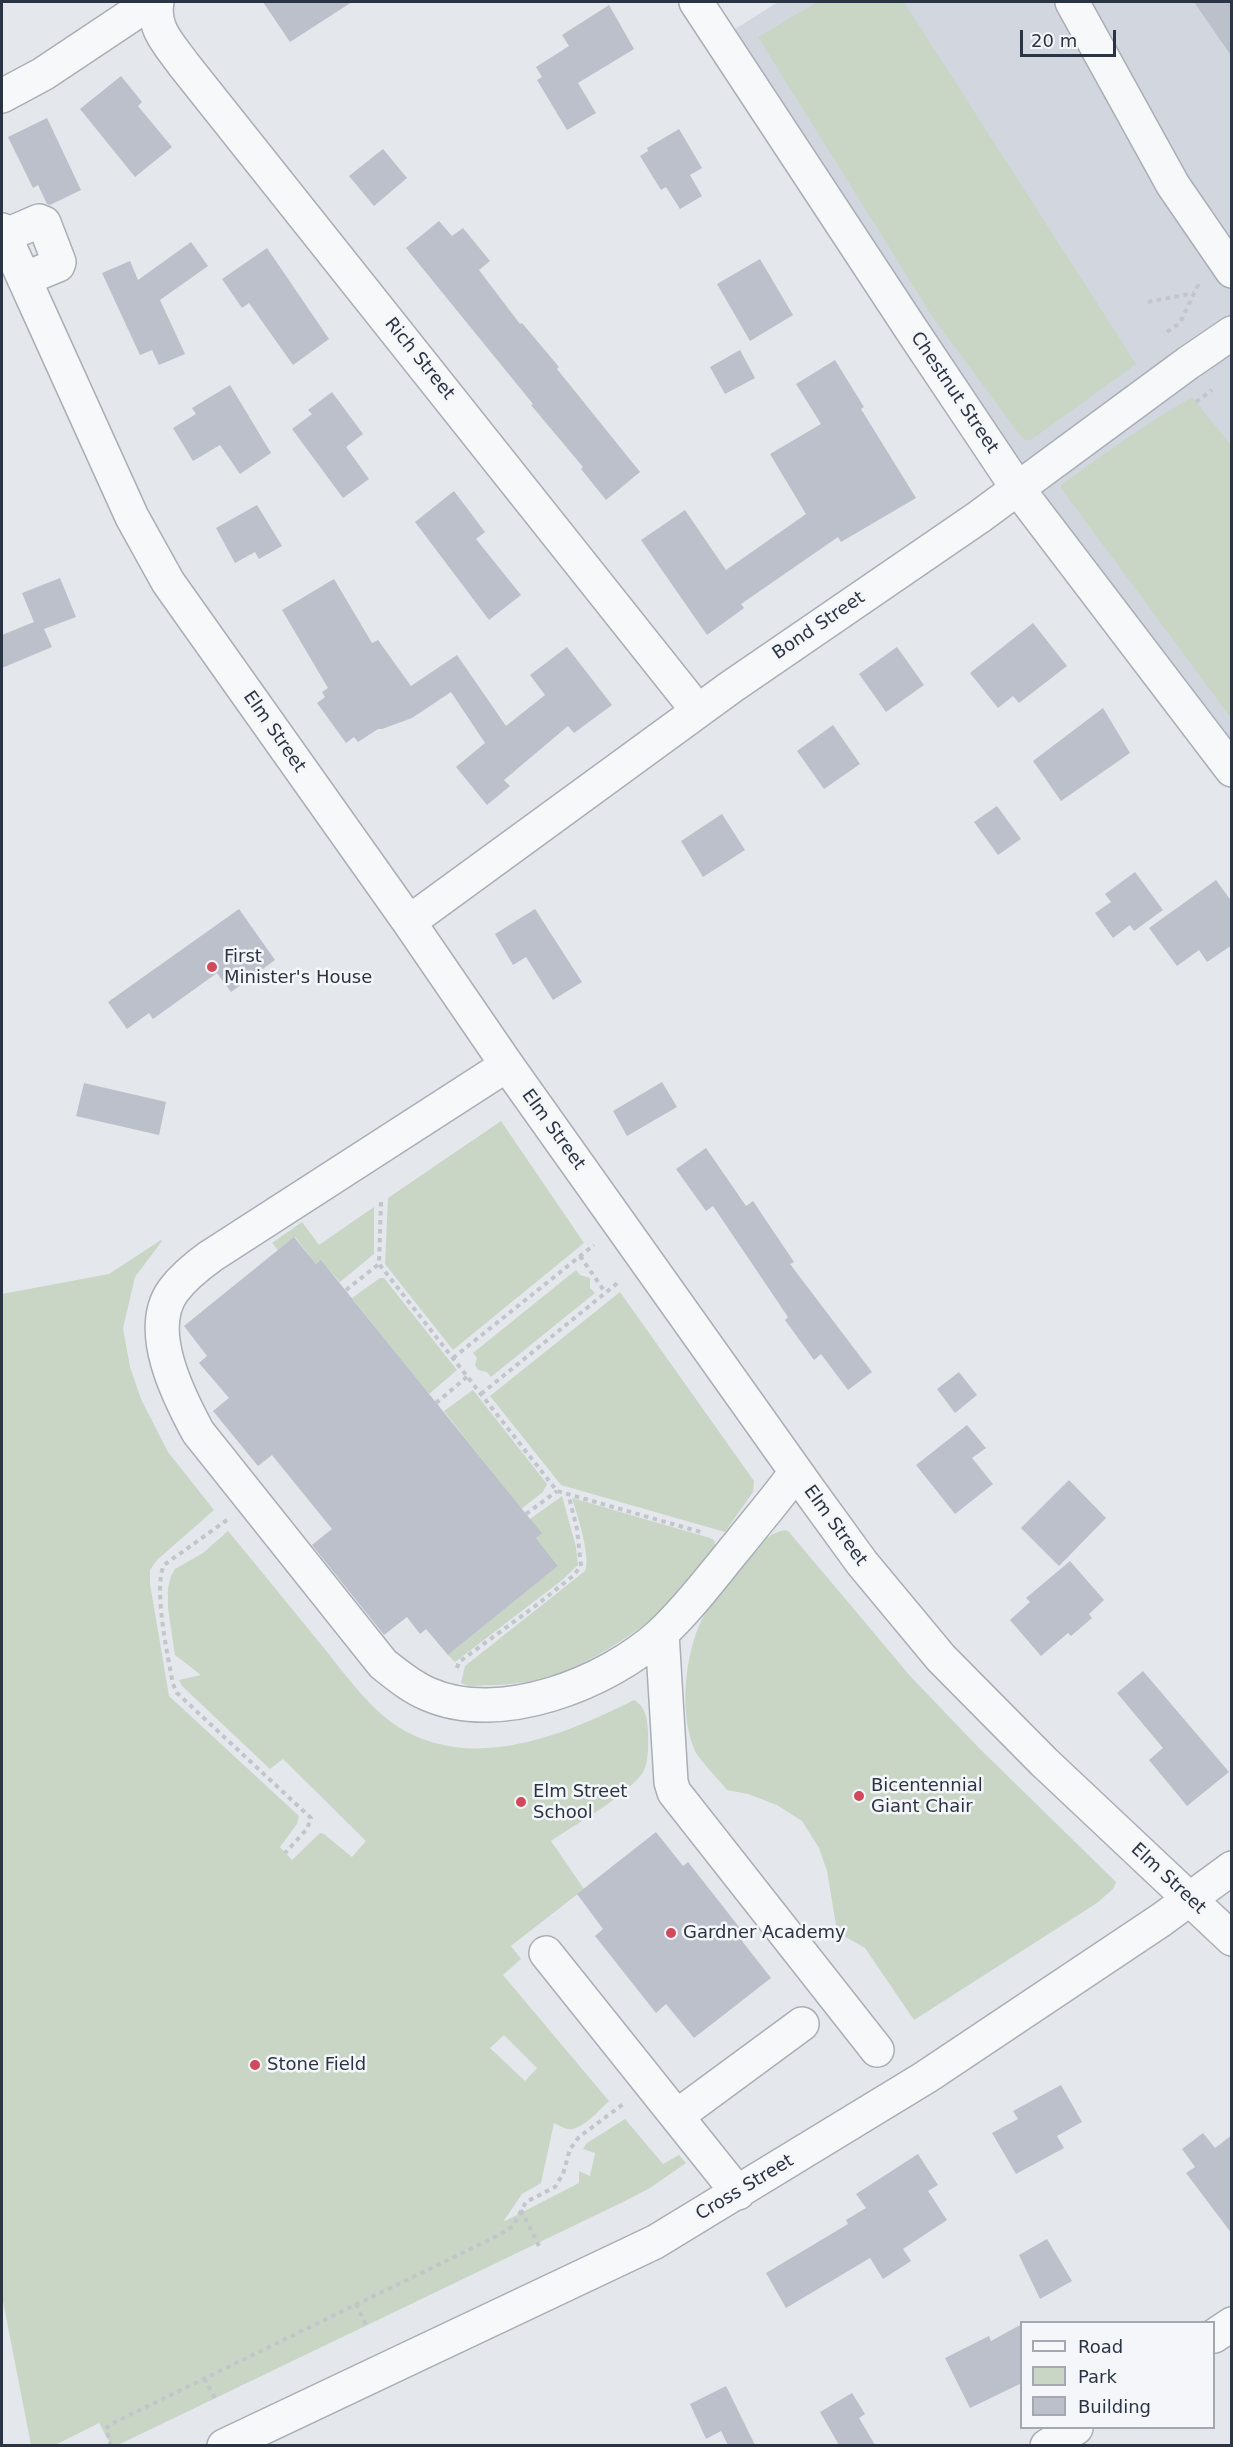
<!DOCTYPE html>
<html>
<head>
<meta charset="utf-8">
<style>
	body { margin:0 }
	#map { position:relative; width:1233px; height:2447px; overflow:hidden; background:#e4e7ec; font-family:"DejaVu Sans",sans-serif }
	canvas { display:block }
	.frame { position:absolute; inset:0; border:3px solid #2b3445; pointer-events:none }
	.legend { position:absolute; left:1020px; top:2321px; width:195px; height:108px; box-sizing:border-box; background:#f4f6f9; border:2px solid #a4a8b1; margin:0; padding:8px 10px; list-style:none; font-size:18px; color:#2b3445 }
	.legend li { display:flex; align-items:center; gap:12px; height:30px }
	.legend b { width:30px; border:2px solid #a4a8b1 }
	.scale { position:absolute; left:1020px; top:30px; width:96px; height:27px; box-sizing:border-box; border:3px solid #2b3445; border-top:0; padding-left:8px; font-size:18px; line-height:21px; white-space:nowrap; color:#2b3445; -webkit-text-stroke:4px #f4f6f9; paint-order:stroke }
</style>
</head>
<body>
<div id="map">
<canvas width="1233" height="2447"></canvas>
<div class="frame"></div>
<ul class="legend">
<li><b style="height:8px;background:#f7f8fa"></b>Road</li>
<li><b style="height:16px;background:#c9d6c5"></b>Park</li>
<li><b style="height:16px;background:#bbc0ca"></b>Building</li>
</ul>
<div class="scale">20 m</div>
</div>
<script>
const ctx = document.querySelector('canvas').getContext('2d');
ctx.lineJoin = 'round';
function fill(path, color) { ctx.fillStyle = color; ctx.fill(path, 'evenodd'); }
function trace(path, color, width, dash) { ctx.strokeStyle = color; ctx.lineWidth = width; ctx.lineCap = dash ? 'butt' : 'round'; ctx.setLineDash(dash || []); ctx.stroke(path); }
function drawText(font, color, halo, rows, align = 'center') {
  ctx.font = font + ' "DejaVu Sans",sans-serif'; ctx.lineWidth = 5; ctx.setLineDash([]); ctx.textBaseline = 'middle'; ctx.strokeStyle = halo; ctx.fillStyle = color; for (const [text, x, y, turn = 0] of rows) {
    ctx.save(); ctx.translate(x, y); ctx.rotate((+turn || 0) * Math.PI / 180); ctx.textAlign = isNaN(turn) ? turn : align; if (halo) ctx.strokeText(text, 0, 0); ctx.fillText(text, 0, 0); ctx.restore();
  }
}
fill(new Path2D(`
	M 778,2 L 1231,2 L 1231,750 L 1039,494 L 729,33 Z`), '#d2d6de');
fill(new Path2D(`
	M 817,2 L 904,2 L 1136,364 L 1031,440 L 1026,440 L 1022,438 L 932,316 L 758,37 Z
	M 1192,397 L 1231,445 L 1231,718 L 1061,488 L 1061,485 C 1104,454 1146,424 1192,397 Z
	M 501,1121 L 584,1243 L 453,1350 L 385,1264 L 388,1198 Z
	M 374,1207 L 374,1254 L 340,1282 L 321,1261 L 316,1264 L 295,1237 L 278,1250 L 272,1243 L 302,1222 L 319,1245 Z
	M 161,1240 L 162,1241 L 135,1277 L 123,1328 L 130,1367 L 141,1399 L 168,1452 L 214,1510 L 157,1560 L 150,1570 L 150,1584 L 169,1696 L 299,1816 L 297,1824 L 280,1847 L 292,1860 L 320,1833 L 324,1834 L 352,1857 L 366,1841 L 283,1759 L 270,1769 L 182,1686 L 179,1680 L 201,1675 L 175,1655 L 168,1608 L 168,1588 L 171,1576 L 175,1569 L 203,1553 L 228,1531 C 260,1569 291,1608 323,1647 C 347,1676 371,1712 405,1731 C 479,1771 566,1734 634,1700 C 646,1707 647,1718 648,1731 C 648,1743 649,1756 645,1768 C 637,1790 573,1826 551,1841 L 584,1889 L 511,1946 L 521,1959 L 503,1975 L 609,2101 C 599,2110 582,2131 568,2129 C 563,2128 559,2125 554,2123 L 541,2183 L 522,2194 L 503,2222 L 579,2183 L 579,2171 L 590,2176 L 595,2153 L 583,2149 L 587,2143 L 625,2119 L 663,2164 L 679,2155 L 686,2163 L 650,2188 L 623,2202 L 118,2445 L 111,2445 L 99,2423 L 55,2445 L 31,2445 L 2,2296 L 2,1294 L 109,1274 ZM 504,2035 L 537,2068 L 525,2081 L 490,2048 Z
	M 576,1270 L 580,1275 L 590,1278 L 590,1288 L 595,1293 L 491,1377 L 487,1372 L 478,1370 L 475,1365 L 477,1358 L 473,1353 Z
	M 380,1278 L 384,1278 L 457,1370 L 429,1394 L 352,1298 Z
	M 620,1292 L 754,1481 L 753,1492 L 725,1532 L 561,1485 L 490,1396 Z
	M 473,1390 L 547,1484 L 543,1492 L 521,1509 L 444,1411 Z
	M 562,1496 L 576,1547 L 578,1565 L 561,1581 L 455,1662 L 448,1655 L 558,1566 L 536,1538 L 530,1519 Z
	M 572,1498 L 710,1538 L 714,1540 L 716,1547 C 710,1557 704,1568 696,1578 C 667,1615 592,1664 547,1678 C 523,1685 494,1685 469,1686 L 461,1683 L 465,1666 L 585,1571 C 591,1556 577,1514 572,1498 Z
	M 785,1530 L 789,1532 L 911,1677 L 979,1748 L 1116,1882 L 1113,1889 L 1097,1903 L 914,2020 L 865,1948 L 844,1936 L 836,1925 L 827,1871 L 819,1848 L 802,1821 L 777,1805 L 748,1794 L 727,1790 C 718,1778 697,1759 693,1746 C 680,1710 685,1662 698,1628 C 706,1608 721,1591 734,1574 C 748,1556 761,1535 785,1530 Z`), '#c9d6c5');
fill(new Path2D(`
	M 263,2 L 352,2 L 290,42 Z
	M 1194,2 L 1232,2 L 1232,57 Z
	M 609,5 L 634,49 L 578,83 L 596,113 L 567,130 L 537,80 L 542,77 L 536,67 L 569,46 L 562,35 Z
	M 121,76 L 142,102 L 138,106 L 172,147 L 135,177 L 80,109 Z
	M 47,118 L 81,190 L 50,205 L 47,204 L 38,185 L 33,188 L 8,137 Z
	M 679,129 L 702,168 L 690,175 L 702,196 L 680,209 L 666,187 L 661,190 L 640,156 L 648,151 L 647,148 Z
	M 383,149 L 407,178 L 374,206 L 349,176 Z
	M 439,221 L 452,236 L 463,228 L 490,261 L 479,270 L 520,324 L 522,323 L 559,367 L 557,369 L 640,472 L 606,500 L 581,469 L 583,467 L 531,405 L 533,404 L 406,248 Z
	M 191,242 L 208,266 L 160,300 L 185,354 L 159,365 L 152,350 L 140,355 L 102,273 L 130,261 L 138,280 Z
	M 267,248 L 329,339 L 293,365 L 249,303 L 242,308 L 222,279 Z
	M 760,259 L 793,315 L 750,341 L 717,284 Z
	M 740,350 L 755,378 L 725,394 L 710,367 Z
	M 835,360 L 864,407 L 861,409 L 916,498 L 841,542 L 838,537 L 741,604 L 744,608 L 707,635 L 641,540 L 685,510 L 726,570 L 806,514 L 770,454 L 821,424 L 796,384 Z
	M 230,385 L 271,453 L 240,474 L 220,445 L 193,461 L 173,428 L 196,414 L 192,408 Z
	M 332,392 L 363,434 L 346,447 L 369,479 L 343,498 L 292,429 L 312,414 L 308,410 Z
	M 454,491 L 485,532 L 476,539 L 521,595 L 489,620 L 415,522 Z
	M 257,505 L 282,546 L 259,559 L 255,552 L 235,563 L 216,528 Z
	M 60,578 L 76,617 L 44,629 L 52,647 L 2,668 L 2,635 L 34,622 L 22,593 Z
	M 334,579 L 372,643 L 378,640 L 411,686 L 457,655 L 506,726 L 545,695 L 530,675 L 567,647 L 612,705 L 574,733 L 568,726 L 504,780 L 510,786 L 487,805 L 456,767 L 485,743 L 451,692 L 412,718 L 382,729 L 378,729 L 358,742 L 354,737 L 346,743 L 317,703 L 325,697 L 322,692 L 328,688 L 282,610 Z
	M 1033,623 L 1067,666 L 1019,703 L 1013,696 L 998,708 L 970,673 Z
	M 897,647 L 924,685 L 886,712 L 859,674 Z
	M 1103,708 L 1130,753 L 1061,801 L 1033,761 Z
	M 833,725 L 860,764 L 824,789 L 797,751 Z
	M 997,806 L 1021,839 L 998,855 L 974,822 Z
	M 722,814 L 745,850 L 703,877 L 681,841 Z
	M 1135,872 L 1163,910 L 1134,931 L 1130,925 L 1113,938 L 1095,913 L 1111,902 L 1105,894 Z
	M 1216,880 L 1232,902 L 1232,945 L 1207,962 L 1199,950 L 1177,966 L 1149,928 Z
	M 239,909 L 275,960 L 231,992 L 217,973 L 153,1019 L 149,1013 L 127,1029 L 108,1002 Z
	M 535,909 L 582,982 L 553,1000 L 526,957 L 513,965 L 495,934 Z
	M 662,1082 L 677,1107 L 627,1136 L 613,1111 Z
	M 84,1083 L 166,1102 L 159,1135 L 76,1116 Z
	M 706,1148 L 746,1206 L 753,1201 L 794,1262 L 790,1264 L 872,1372 L 848,1390 L 821,1354 L 814,1360 L 785,1320 L 788,1317 L 713,1206 L 706,1211 L 676,1169 Z
	M 294,1237 L 316,1264 L 321,1260 L 526,1514 L 542,1533 L 536,1538 L 558,1566 L 448,1655 L 426,1629 L 420,1634 L 407,1617 L 384,1635 L 312,1545 L 332,1529 L 272,1455 L 258,1466 L 213,1411 L 229,1398 L 199,1363 L 207,1356 L 184,1326 Z
	M 959,1372 L 977,1395 L 955,1413 L 937,1389 Z
	M 967,1425 L 986,1448 L 972,1458 L 993,1484 L 955,1514 L 916,1465 Z
	M 1069,1480 L 1106,1518 L 1059,1566 L 1021,1528 Z
	M 1070,1561 L 1104,1600 L 1089,1614 L 1092,1618 L 1071,1636 L 1068,1633 L 1041,1656 L 1010,1620 L 1030,1602 L 1026,1598 Z
	M 1143,1671 L 1229,1772 L 1187,1806 L 1149,1760 L 1163,1748 L 1117,1693 Z
	M 656,1832 L 683,1866 L 688,1862 L 747,1937 L 742,1941 L 771,1978 L 694,2038 L 666,2004 L 656,2013 L 595,1936 L 603,1929 L 577,1894 Z
	M 1061,2085 L 1082,2122 L 1057,2136 L 1064,2148 L 1016,2174 L 992,2133 L 1018,2119 L 1013,2111 Z
	M 1203,2133 L 1215,2148 L 1232,2135 L 1232,2234 L 1186,2173 L 1195,2167 L 1182,2149 Z
	M 918,2154 L 938,2185 L 928,2191 L 947,2220 L 903,2249 L 911,2261 L 883,2279 L 870,2258 L 786,2308 L 766,2273 L 848,2224 L 846,2220 L 866,2208 L 856,2194 Z
	M 1047,2239 L 1072,2281 L 1040,2299 L 1019,2255 Z
	M 1022,2324 L 1022,2383 L 970,2408 L 945,2358 L 989,2336 L 991,2341 Z
	M 726,2386 L 755,2445 L 728,2445 L 721,2431 L 706,2439 L 690,2404 Z
	M 852,2393 L 865,2414 L 859,2418 L 875,2445 L 839,2445 L 820,2412 Z`), '#bbc0ca');
const minor = new Path2D(`
	M 157,2 C 152,28 169,44 184,65 L 698,711
	M 696,2 L 911,329 L 1018,489 L 1232,770
	M 1072,2 L 1173,185 L 1232,271
	M 2,96 L 43,74 L 151,2
	M 2,230 L 132,517 L 168,582 L 409,922 L 507,1065 L 809,1490 L 862,1563 L 941,1658 L 1044,1762 L 1232,1939
	M 4,236 L 39,221 L 44,223 L 59,262 L 58,265 L 24,279
	M 409,922 L 731,687 L 979,517 L 1188,363 L 1232,333
	M 507,1065 L 211,1256 C 197,1266 184,1276 173,1291 C 145,1330 178,1395 198,1432 L 383,1664 C 397,1675 411,1687 428,1694 C 500,1726 607,1683 661,1634 C 690,1607 714,1574 739,1544 C 758,1520 778,1497 796,1472
	M 662,1633 L 671,1782 L 674,1792 L 877,2050
	M 546,1953 L 738,2193
	M 677,2116 L 802,2024
	M 1214,2336 L 1232,2324
	M 224,2446 L 655,2242 L 926,2077 L 1161,1920 L 1232,1868
	M 1047,2446 L 1076,2428`);
trace(minor, '#a9aeb7', 36);
trace(new Path2D(`
	M 1148,302 L 1194,293
	M 1167,332 L 1180,323 L 1198,285 L 1197,282
	M 1196,402 L 1212,390
	M 381,1202 L 379,1264 L 557,1491 L 704,1533
	M 580,1256 L 605,1292
	M 346,1290 L 379,1264
	M 453,1358 L 594,1245
	M 481,1394 L 620,1281
	M 436,1403 L 468,1376
	M 526,1514 L 557,1491
	M 227,1520 L 164,1565 C 153,1588 168,1657 173,1684 L 177,1693 L 311,1818 L 307,1829 L 285,1853
	M 457,1668 L 459,1662 L 534,1607 L 573,1576 L 581,1566 L 577,1529 L 568,1493
	M 521,2210 L 539,2246
	M 356,2304 L 367,2327
	M 204,2378 L 216,2400
	M 111,2446 L 106,2429 L 109,2425 L 499,2235 L 513,2226 L 526,2202 L 555,2187 L 563,2174 L 570,2149 L 579,2137 L 626,2102`), '#c2c5cb', 4, [4.5, 4.5]);
trace(minor, '#f7f8fa', 33);
for (const [x, y, r, color] of [
	[212,967,6,"#d1495b"],
	[859,1796,6,"#d1495b"],
	[521,1802,6,"#d1495b"],
	[671,1933,6,"#d1495b"],
	[255,2065,6,"#d1495b"]
]) { const dot = new Path2D(); dot.arc(x, y, r, 0, 2 * Math.PI); ctx.fillStyle = color; ctx.fill(dot); trace(dot, '#f4f6f9', 2); }
drawText('18px', '#2b3445', '#f4f6f9', [
	["Rich Street",419,359,51],
	["Chestnut Street",954,393,56],
	["Bond Street",819,626,-34],
	["Elm Street",274,732,55],
	["Elm Street",553,1130,54],
	["Elm Street",835,1526,54],
	["Elm Street",1168,1879,43],
	["Cross Street",745,2188,-31]
]);
drawText('18px', '#2b3445', '#f4f6f9', [
	["First",224,957],
	["Minister's House",224,978],
	["Bicentennial",871,1786],
	["Giant Chair",871,1807],
	["Elm Street",533,1792],
	["School",533,1813],
	["Gardner Academy",683,1933],
	["Stone Field",267,2065]
], 'left');
</script>
</body>
</html>
